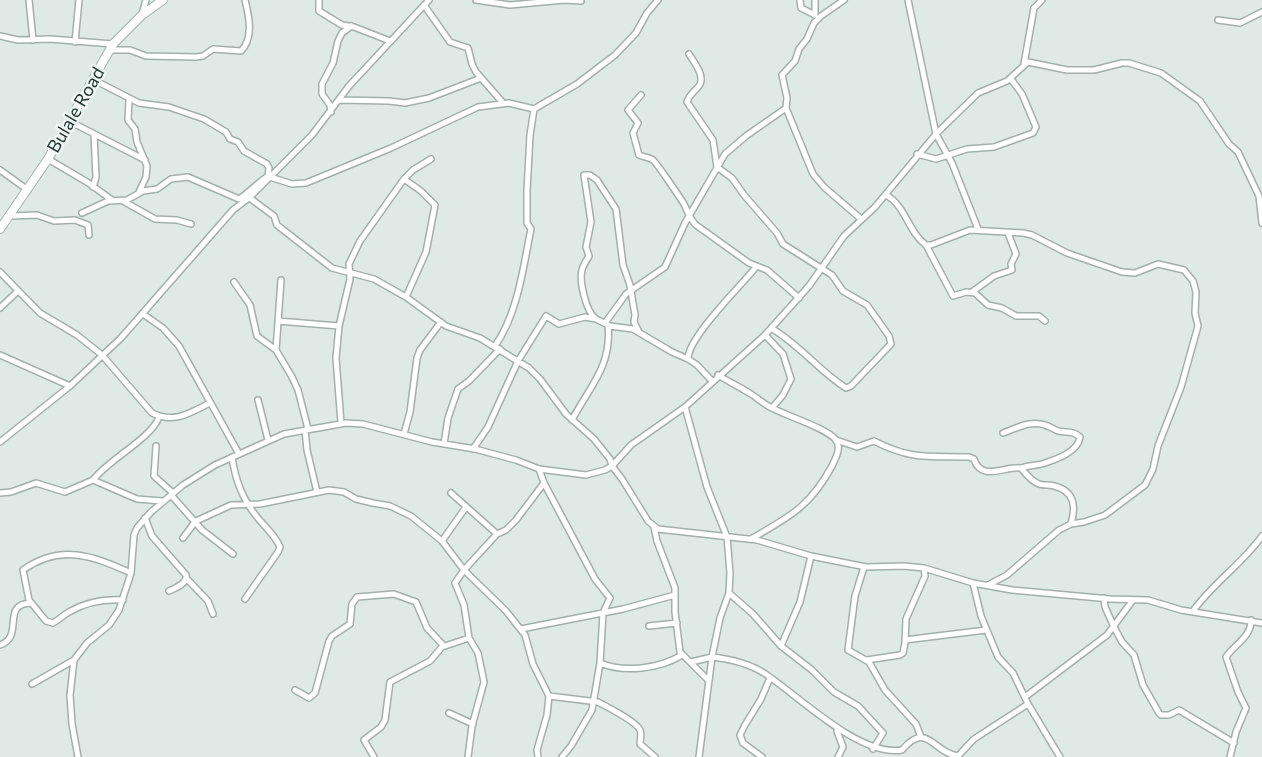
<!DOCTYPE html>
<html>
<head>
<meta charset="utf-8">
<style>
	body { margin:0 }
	canvas { display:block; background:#dfe9e5 }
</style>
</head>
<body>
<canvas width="1262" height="757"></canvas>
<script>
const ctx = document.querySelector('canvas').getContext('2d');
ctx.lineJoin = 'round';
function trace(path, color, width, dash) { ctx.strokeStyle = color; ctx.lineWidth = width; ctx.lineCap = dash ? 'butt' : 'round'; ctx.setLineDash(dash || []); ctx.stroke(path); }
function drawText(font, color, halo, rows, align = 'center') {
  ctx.font = font + ' Commissioner,sans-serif'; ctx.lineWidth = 5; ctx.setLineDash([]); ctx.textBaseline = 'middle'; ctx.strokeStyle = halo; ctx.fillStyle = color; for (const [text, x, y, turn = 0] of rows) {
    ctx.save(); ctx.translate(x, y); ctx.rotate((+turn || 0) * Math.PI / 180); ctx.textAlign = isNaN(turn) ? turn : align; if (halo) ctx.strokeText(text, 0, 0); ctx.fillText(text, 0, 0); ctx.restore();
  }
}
const street = new Path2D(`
	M 29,0 L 33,40
	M 319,0 L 319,11 L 342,25 L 354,27 L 390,41
	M 476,0 L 510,5 L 564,0 L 581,1
	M 800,0 L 801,8 L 815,15
	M 908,0 L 936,134 L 952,163 L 978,229
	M 424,5 L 450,42 L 468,48 L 472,64 L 476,72 L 503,103
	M 142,14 L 146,0
	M 815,15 L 815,0
	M 1218,20 L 1240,23 L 1262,12
	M 0,36 L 18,40 L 50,39 L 113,44
	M 75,42 L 79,0
	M 109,50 L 130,50 L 146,56 L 196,57 L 203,56 L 213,49 L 241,51 C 254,38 249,16 245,0
	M 689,54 C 694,62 706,77 699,86 C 694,92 689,95 687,102 L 713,140 L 717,167 L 732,178 L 744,195 L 777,233 L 783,244 L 832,275 L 843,291 L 867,305 L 889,336 L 891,344 L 851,386 L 846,388 C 819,371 800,345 771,328
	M 1024,64 L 1034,8 L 1042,0
	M 94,80 L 139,103 L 169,107 L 204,119 L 226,132 L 230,139 L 238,142 L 244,151 L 267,164 L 269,168 L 268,176
	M 641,95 L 628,110 L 638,123 L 633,133 L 639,155 C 643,157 649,157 653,160 C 656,162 681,199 684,204 C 688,212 689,218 696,225 L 749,263 L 767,270 L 799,298
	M 129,100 L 128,120 L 135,129 L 137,142 L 147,166 L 146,177 L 139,192
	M 339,100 L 389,101 L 405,103 L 429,98 L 481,78
	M 786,108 L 813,174 L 824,187 L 861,219
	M 331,112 L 330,105 L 322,94 L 322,84 L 333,63 L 338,41 L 342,33 L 351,26
	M 69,121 L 145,160
	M 917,154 L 936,159 L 967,149 L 994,147 L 1033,133 L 1036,127 L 1022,94 L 1011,79
	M 48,159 L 87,182 L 112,200
	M 0,170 L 28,190
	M 270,177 L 292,184 L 306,183 L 391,148 L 478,107 L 509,103 L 534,109
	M 404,179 L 421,191 L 435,205 L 426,252 L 406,297
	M 93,187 L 96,177 L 94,134
	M 886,195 C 906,206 908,232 926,245 L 931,245 L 970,230 L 1023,233 L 1032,235 L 1067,253 L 1122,272 L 1135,273 L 1158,264 L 1184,270 L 1193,281 L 1196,292 L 1195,313 L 1198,326 L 1181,387 L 1158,446 L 1153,469 L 1145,485 L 1105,515 L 1084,522 L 1071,524 L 1059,530 L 1007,575 L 988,585
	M 251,199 L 274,216 L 277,225 L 332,268 L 374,279 L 406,297 L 446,326 L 480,338 L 529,368 L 540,379 L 566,414 L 594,439 L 610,459 L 612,466 L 622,479 L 648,521 L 658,529 L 757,540 L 811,556 L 866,567 L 904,566 L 924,568 L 973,583 L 1012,590 L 1110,599 L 1148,600 L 1181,610 L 1262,623
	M 123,201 L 155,219 L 177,220 L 191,224
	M 82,213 L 108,201 L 127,200 L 143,191 L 157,189 L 171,179 L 188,177 L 239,199 C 250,192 257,183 268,176
	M 10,216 L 37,215 L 54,221 L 75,220 L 88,225 L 89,235
	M 926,245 L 953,296 L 966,292 L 975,293 L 988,305 L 1002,308 L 1016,316 L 1039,316 L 1045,321
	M 0,272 L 40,313 L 77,335 L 102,355 L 152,413 C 174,424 190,413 210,403
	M 234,282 L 250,305 L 257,336 L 276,350 L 292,377 L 298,390 L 308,429
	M 972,292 L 994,276 L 1012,270 L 1011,264 L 1016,254 L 1008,233
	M 0,308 L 18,291
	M 143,314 L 163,328 L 179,346 L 239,454
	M 595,318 C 586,311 579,281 582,270 C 583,265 587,260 589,256 L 586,247 L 591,222 L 584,175 L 590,175 L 597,180 L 616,209 L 623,265 L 630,285 L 635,315 L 634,322 L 639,332
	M 278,321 L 339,326
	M 605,323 L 626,294 L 665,267 L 685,223 L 725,154 L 746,136 L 786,108 L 787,98 L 782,75 L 795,61 L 799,49 L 807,39 L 814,23 L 821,16 L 844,0
	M 765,335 L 783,354 L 791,379 L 783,395 L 772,408
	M 495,346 C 518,313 523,268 531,229 L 527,223 L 527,191 L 530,135 L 534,109 L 577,84 L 615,55 L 636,33 L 647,13 L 658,0
	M 276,350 L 281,280
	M 0,355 L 70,386
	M 688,359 C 688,337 741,286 756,267
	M 718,375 C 729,382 740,387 751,394 C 757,398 763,403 770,407 C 784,415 827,428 836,440 C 842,448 835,459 832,466 C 810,507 789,517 751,539
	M 258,400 L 268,440
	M 685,407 L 707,487 L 727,537 L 730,573 L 729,593 L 720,618 L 712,657 L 699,757
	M 572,420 C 590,386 612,366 608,325
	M 341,423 L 336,358 L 339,326 L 350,279 L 349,264 L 360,241 L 404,179 L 413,170 L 431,159
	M 305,430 L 307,450 L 317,492
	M 1003,433 C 1017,428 1030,420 1045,425 C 1049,426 1053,429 1058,431 C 1067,433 1072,430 1080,437 C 1078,452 1057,459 1045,463 C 1037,466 1029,465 1021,468
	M 404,434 L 410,412 L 417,358 L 420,350 L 441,322
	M 836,440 L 857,447 L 874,441 C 911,460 928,456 969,457 L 974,459 C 981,482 1005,466 1021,468 C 1026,474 1031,481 1039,484 C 1044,486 1049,484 1054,486 C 1075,491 1076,507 1071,524
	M 0,442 L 70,386 L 121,338 L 233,210 L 250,197 L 312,135 L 349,86 L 429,0
	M 444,444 L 448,418 L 458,389 L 469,381 L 500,349
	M 156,446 L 154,476 L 173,493
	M 473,449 L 488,427 L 518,361 L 546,316 L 559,324 L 585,317 L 596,319 L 610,326 L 633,329 L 672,352 L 688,359 L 697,365 L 712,381
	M 232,457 C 235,479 243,500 257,517 C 265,527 275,535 280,547 L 278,552 L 245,599
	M 539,469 L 544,483 L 595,579 L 610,598 L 603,613 L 600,663 L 592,710 L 571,746 L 562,757
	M 93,480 C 109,459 152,438 159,417
	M 0,493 L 11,492 L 36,483 L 65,492 L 93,480 L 137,499 L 162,501
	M 451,493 L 497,534
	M 171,495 L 202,530 L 233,554
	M 145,518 L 152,536 L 186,575 C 188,583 176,588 169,591
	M 194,522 L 231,505 L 260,504 L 329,490 L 344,492 L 356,499 L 373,503 L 390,506 L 411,516 L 442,541 L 464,570 L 506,611 L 525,635 L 533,664 L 549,696 L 547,715 L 537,750 L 538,757
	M 654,527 L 657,541 L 675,588 L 675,612 L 680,652 L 708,680
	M 183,538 L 195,522
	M 442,541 L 466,507
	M 864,567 L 855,596 L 848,650 L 869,662 L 885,690 L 916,724 L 921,737
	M 187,579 L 208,601 L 213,614
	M 973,583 L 981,616 L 998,657 L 1013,673 L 1028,704 L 1060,757
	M 729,593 L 753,614 L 781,646 L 812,670 L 834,692 L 858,706 L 883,733 L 873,749
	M 1104,598 L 1105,607 L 1114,627 L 1122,642 L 1134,655 L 1143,685 L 1159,713 L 1161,715 L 1169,715 L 1179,710 L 1234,743
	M 123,600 C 104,599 86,602 69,612 C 63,615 59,620 53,623 L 46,621 L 29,600 L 23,570 C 61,543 93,556 131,573
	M 1193,611 C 1213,583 1242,564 1262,536
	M 649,626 L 677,623
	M 521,629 L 623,609 L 675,595
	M 905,640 L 986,630
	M 0,645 C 25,637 0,604 31,603
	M 781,646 L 800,602 L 811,556
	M 712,657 C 730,659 748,663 764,673 C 799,696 859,757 902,750 C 927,720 933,753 958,756 L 974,739 L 1028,704
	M 867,660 L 900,655 L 903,653 L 905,643 L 906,619 L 925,576 L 924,568
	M 691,662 L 712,657
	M 600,663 C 624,673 659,669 682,655
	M 32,684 L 74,660
	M 295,690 L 309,698 L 315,693 L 329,641 L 332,636 L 350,624 L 352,604 L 357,597 L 394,594 L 416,602 L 427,628 L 444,646
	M 549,696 L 598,702 C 607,707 636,721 640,730 C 642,734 640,740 640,744 L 655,757
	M 1025,697 L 1107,635 L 1133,600
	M 449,713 L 473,724
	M 837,731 L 843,747 L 838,757
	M 78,757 L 72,724 L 70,695 L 74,660 L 87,643 L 109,625 L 119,610 L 131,573 L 134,535 L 137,528 L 151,512 L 183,485 L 215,465 L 284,434 L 346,423 L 363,424 L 432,442 L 475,449 L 516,460 L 539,469 L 586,475 L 605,470 L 612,466 L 631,445 L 685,407 L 765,335 L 809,286 L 844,236 L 875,207 L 936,134 L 978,93 L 1007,81 L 1028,62 L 1067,70 L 1094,70 L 1122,63 L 1129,63 L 1161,73 L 1168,78 L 1200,101 L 1229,144 L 1238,152 L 1259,196 L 1262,223
	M 374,757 L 364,740 L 381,727 L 385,720 L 390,682 L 430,661 L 442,647 L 469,638
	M 468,757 L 472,726 L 484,682 L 478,653 L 469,638 L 464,605 L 455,583 L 464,570 L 497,534 L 506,530 L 516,520 L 544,483
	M 762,757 L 743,743 L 740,735 L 745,725 L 761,699 L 770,678
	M 1230,757 L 1236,732 L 1246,708 L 1238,692 L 1226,657 C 1234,645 1252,636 1251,620`);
const secondary = new Path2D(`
	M 0,229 L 48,159 L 113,44 L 142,15 L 163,0`);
trace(street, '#a2b0ac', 8);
trace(secondary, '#9fb4ae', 10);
trace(street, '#fff', 5);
trace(secondary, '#fff', 8);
drawText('18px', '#213833', '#eff6f3', [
	["Bulale Road",76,110,-60]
]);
</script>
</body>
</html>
